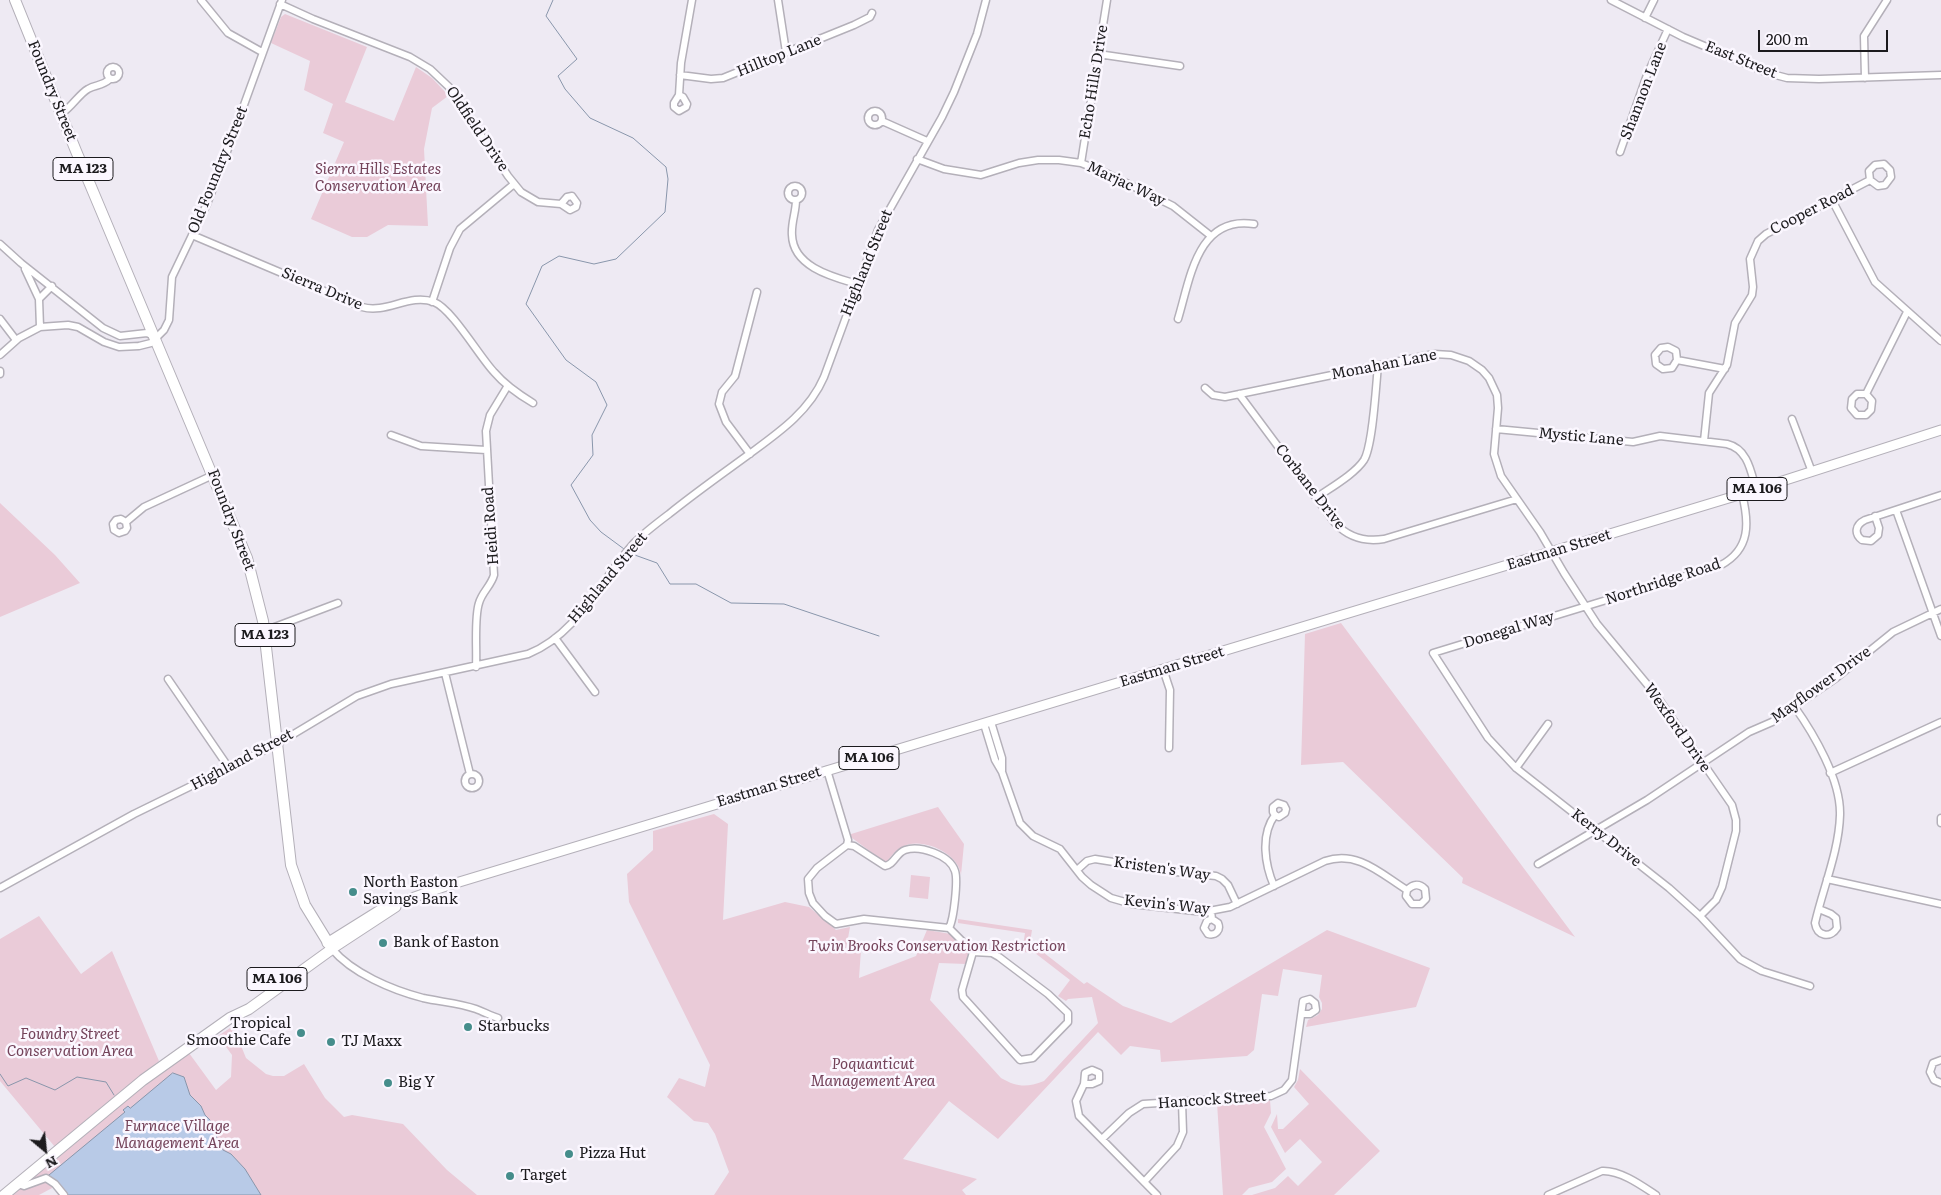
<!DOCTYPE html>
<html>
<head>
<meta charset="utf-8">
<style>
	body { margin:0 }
	#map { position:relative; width:1941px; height:1195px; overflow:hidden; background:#eeeaf3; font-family:Literata,serif }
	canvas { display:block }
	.north { position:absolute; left:20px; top:1125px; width:50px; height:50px; -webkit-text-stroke:4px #fbf7ff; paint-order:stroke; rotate:152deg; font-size:14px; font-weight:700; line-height:20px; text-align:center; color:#1c1b1e }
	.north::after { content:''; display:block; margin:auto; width:18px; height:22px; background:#1c1b1e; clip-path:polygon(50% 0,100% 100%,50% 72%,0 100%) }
	.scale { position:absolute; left:1758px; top:30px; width:130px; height:22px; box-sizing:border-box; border:2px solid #1c1b1e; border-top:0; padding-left:6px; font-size:15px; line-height:18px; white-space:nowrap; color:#1c1b1e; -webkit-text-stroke:4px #fbf7ff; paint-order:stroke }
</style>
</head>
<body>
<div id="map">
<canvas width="1941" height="1195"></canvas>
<div class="north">N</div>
<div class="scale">200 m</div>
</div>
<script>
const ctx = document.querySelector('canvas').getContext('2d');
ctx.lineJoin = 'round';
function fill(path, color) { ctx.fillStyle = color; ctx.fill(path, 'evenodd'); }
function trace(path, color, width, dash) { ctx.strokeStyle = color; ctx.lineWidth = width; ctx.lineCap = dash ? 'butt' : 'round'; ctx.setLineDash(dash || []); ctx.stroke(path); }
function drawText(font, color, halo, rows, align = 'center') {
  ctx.font = font + ' Literata,serif'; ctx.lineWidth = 5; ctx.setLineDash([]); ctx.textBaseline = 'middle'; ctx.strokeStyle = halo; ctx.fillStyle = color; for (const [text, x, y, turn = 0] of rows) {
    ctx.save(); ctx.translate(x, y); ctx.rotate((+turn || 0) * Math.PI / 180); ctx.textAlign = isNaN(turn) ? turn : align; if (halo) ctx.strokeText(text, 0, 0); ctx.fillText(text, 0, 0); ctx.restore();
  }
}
fill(new Path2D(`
	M 285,14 L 367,47 L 345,102 L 394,121 L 416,67 L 432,78 L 447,94 L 448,96 L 432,108 L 424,149 L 428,226 L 388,225 L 367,237 L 352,237 L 311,219 L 344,142 L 323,133 L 333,104 L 304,90 L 310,61 L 271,43 L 281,17 Z
	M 0,503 L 55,555 L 80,583 L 0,617 Z
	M 1341,623 L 1575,937 L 1462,883 L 1463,878 L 1343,762 L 1301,765 L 1305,634 Z
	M 938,807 L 964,844 L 961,875 C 959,853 921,836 902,847 C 895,850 890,858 886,863 L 848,835 Z
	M 714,814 L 728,824 L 723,920 L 785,902 L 809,907 L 836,930 L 850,927 L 846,949 L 858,951 L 861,950 L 859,978 L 916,956 L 927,930 L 951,934 L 969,950 L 966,964 L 939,963 L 930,1000 L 1001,1078 C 1017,1087 1026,1088 1044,1081 L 1098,1023 L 1092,997 L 1068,999 L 1066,1001 L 1058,996 L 1070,980 L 1035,953 L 1022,952 L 1025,933 L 958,923 L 958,919 L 1032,930 L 1029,948 L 1039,949 L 1084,984 L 1087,982 L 1123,1006 L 1171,1023 L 1327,930 L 1430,968 L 1416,1007 L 1306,1027 L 1308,1020 L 1318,1015 L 1322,1009 L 1322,1003 L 1319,997 L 1322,975 L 1283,969 L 1278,996 L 1262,994 L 1254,1050 L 1247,1056 L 1161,1062 L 1160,1050 L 1130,1046 L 1121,1055 L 1098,1032 L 998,1139 L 949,1101 L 903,1159 L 977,1179 L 962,1190 L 966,1195 L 714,1195 L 729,1172 L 715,1134 L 708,1123 L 694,1121 L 667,1097 L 679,1078 L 705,1087 L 710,1065 L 629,902 L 627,874 L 653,850 L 653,831 Z
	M 911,875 L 930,877 L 928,899 L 909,897 Z
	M 39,916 L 81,974 L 112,951 L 159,1061 L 55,1147 L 0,1081 L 0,939 Z
	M 233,1026 L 246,1058 L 266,1074 L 273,1076 L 284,1076 L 304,1064 L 325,1098 L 344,1117 L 352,1115 L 403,1124 L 447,1170 L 477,1195 L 62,1195 L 54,1187 L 39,1195 L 9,1195 L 163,1069 L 189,1053 L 216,1090 L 231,1077 L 232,1055 L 218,1036 Z
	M 1300,1069 L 1380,1151 L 1334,1195 L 1252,1195 L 1275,1188 L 1288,1176 L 1298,1186 L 1322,1162 L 1300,1139 L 1285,1153 L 1271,1127 L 1277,1114 L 1278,1129 L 1283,1129 L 1309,1104 L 1294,1087 L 1298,1080 Z
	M 1270,1100 L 1271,1113 L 1264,1127 L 1286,1169 L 1272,1182 L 1249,1188 L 1242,1195 L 1223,1195 L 1217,1103 Z`), '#eacbd8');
const water = new Path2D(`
	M 173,1073 L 184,1077 L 190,1095 L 201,1106 L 205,1115 L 210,1120 L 218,1141 L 223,1150 L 231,1154 L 245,1169 L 261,1195 L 68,1195 L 49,1175 L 125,1112 L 123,1110 L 128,1106 L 130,1108 Z`);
fill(water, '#b8cae7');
trace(water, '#8996ab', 1);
trace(new Path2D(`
	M 553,0 L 546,16 L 577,59 L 558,76 L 565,89 L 590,118 L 633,138 L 666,167 L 668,179 L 665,212 L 616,259 L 594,264 L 559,256 L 542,266 L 526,304 L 566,360 L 596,382 L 607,405 L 592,435 L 593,455 L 571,485 L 590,520 L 601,532 L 624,549
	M 632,554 L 657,563 L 670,584 L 696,584 L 731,603 L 784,604 L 879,636
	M 0,1074 L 8,1086 L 26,1078 L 55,1090 L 77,1077 L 106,1082 L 114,1095`), '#8996ab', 1);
const minor = new Path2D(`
	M 201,0 L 228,33 L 262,52
	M 778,0 L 786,52
	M 1611,0 L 1683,37 L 1768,73 L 1787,78 L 1819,79 L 1941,75
	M 280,4 L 313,19 L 410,57 L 430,69 L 449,87 L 508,176 L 521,192 L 538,202 L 561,204 L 567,197 L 572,196 L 577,203 L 576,207 L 570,210 L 561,204
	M 1645,18 L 1654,0
	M 1098,54 L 1180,66
	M107 73a6 6 0 1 1 12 0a6 6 0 1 1-12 0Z
	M 680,75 L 711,79 L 723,78 L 854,25 L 870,17 L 872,13
	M 1865,78 L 1864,36 L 1887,0
	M 679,95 L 683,97 L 687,104 L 686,107 L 679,111 L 674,107 L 674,103 L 679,95 L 681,63 L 692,0
	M868 118a7 7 0 1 1 14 0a7 7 0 1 1-14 0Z
	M 61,114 C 72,107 79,94 88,89 C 96,84 101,87 110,79
	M 882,121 L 927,141
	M 1620,152 L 1647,75 L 1668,29
	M 917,159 L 944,169 L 981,175 L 1019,163 L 1038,160 L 1059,160 L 1081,163 L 1106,173 L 1173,206 L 1211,236
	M 1081,163 L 1107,0
	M788 193a7 7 0 1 1 14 0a7 7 0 1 1-14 0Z
	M 796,200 C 796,212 791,223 792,235 C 793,267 833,277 857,284
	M 1832,200 L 1875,282 L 1941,341
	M 192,235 L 362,307 C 387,314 409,293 434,302 C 452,309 479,356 494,372 C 505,385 518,394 533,403
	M 0,244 L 21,263 L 103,328 L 120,336 L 147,333 L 154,336
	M 25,269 L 39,299 L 40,327
	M 39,299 L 52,286
	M 432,302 L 450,248 L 460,229 L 514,184
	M 0,319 L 16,340
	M 1178,319 C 1190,280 1197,215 1254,224
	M 0,355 L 19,338 L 40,327 L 68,325 L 78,327 L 104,342 L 119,347 L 139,346 L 151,343 L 164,330 L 169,320 L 172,277 L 207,204 L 224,160 L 282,0
	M 1677,360 L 1676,351 L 1668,347 L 1661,348 L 1655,355 L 1656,364 L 1663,369 L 1672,368 L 1677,360 L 1725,369
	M 0,371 L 0,374
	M 1205,388 L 1213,395 L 1225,397 L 1434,354 L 1451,355 L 1469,361 L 1482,370 L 1489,378 L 1497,395 L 1498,408 L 1494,454 L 1501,476 L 1540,532 L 1564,573 L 1597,624 L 1656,695 L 1732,805 L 1736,820 L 1736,831 L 1722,887 L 1716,900 L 1700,916
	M 1239,394 L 1335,523 C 1348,537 1365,542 1384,539 L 1517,499
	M 1866,394 L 1857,394 L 1852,399 L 1851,408 L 1857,415 L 1866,415 L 1871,410 L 1872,401 L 1866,394 L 1907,312
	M 1792,419 L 1812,472
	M 1496,429 L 1633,442 L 1660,436 L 1727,444 C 1748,449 1751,472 1756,489
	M 391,435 L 421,446 L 486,450
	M 1704,441 L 1709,393 L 1727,365 L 1735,323 L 1752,295 L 1753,287 L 1750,259 L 1758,241 L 1766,234 L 1870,180 L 1878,186 L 1885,185 L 1891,177 L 1890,170 L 1884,164 L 1875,165 L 1869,171 L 1870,180
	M 750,454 L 726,422 L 719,404 L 722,392 L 735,376 L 757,292
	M 1742,494 C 1749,522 1751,549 1721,565 L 1433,653 L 1488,738 L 1516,768 L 1669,888 L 1700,916 L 1740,959 L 1762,971 L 1810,986
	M 1316,498 C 1330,488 1355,474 1364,460 C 1373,445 1376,385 1378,365
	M 1896,510 L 1941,636
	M 1875,516 L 1879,528 L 1878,535 L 1871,541 L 1862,540 C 1854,534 1855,525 1865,520 L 1941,495
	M 126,522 L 121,519 L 116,520 L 113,524 L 114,530 L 119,533 L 125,531 L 127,528 L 126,522 L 144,507 L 213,475
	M 264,631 L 338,603
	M 555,638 L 595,692
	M 476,667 C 477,649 474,618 479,603 C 482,592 491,586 494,575 L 486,431 L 490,415 L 507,387
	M 1163,669 L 1170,690 L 1169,748
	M 445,673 L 470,774
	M 168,679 L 229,768
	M 1794,706 C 1814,734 1841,780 1840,815 C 1839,851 1823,888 1815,923 C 1817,936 1830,939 1837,928 L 1836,918 L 1831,914 L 1819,909
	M 991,722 L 1002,758 L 1002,771
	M 984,724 L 995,760 L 1002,772 L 1020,823 L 1033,836 L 1060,849 L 1082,877 L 1091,885 L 1111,898 L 1132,904 L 1204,912 L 1230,907 L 1325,861 C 1358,850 1381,874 1407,890 C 1413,884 1419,883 1425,889 L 1426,899 L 1421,904 L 1412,904 L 1406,896 L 1407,890
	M 1516,768 L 1548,724
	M 827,770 L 848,840 L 847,845
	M 1830,773 L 1941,722
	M465 781a7 7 0 1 1 14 0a7 7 0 1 1-14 0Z
	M 1941,818 L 1941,823
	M 847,845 L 817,868 L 808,879 L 809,893 L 813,903 L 825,916 L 836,924 L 864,919 L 949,928
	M 847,845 L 854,846 L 885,866 C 894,865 896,853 905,850 C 920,845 950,855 955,871 C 958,880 954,919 949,928
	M 1538,864 L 1647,800 L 1749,732 L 1772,722 L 1836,678 L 1893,632 L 1941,609
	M 1077,870 L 1087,861 L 1095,859 L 1176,872 L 1216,876 L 1222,879 L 1228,885 L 1237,904
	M 1827,879 L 1941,904
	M 1274,886 C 1265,865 1260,835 1275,815 L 1273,812 L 1273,807 L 1278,803 L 1284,805 L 1286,809 L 1285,813 L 1279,817 L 1275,815
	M 0,888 L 134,814 L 277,744 L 357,696 L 391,684 L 528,654 C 578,634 600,581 634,543 C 645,532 657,523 669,514 C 695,493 722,474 748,455 C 778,433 809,412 824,377 L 878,230 L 942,117 L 954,92 L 977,34 L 986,0
	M 1211,911 L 1212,919 L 1218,923 C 1221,930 1216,936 1208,934 L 1204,928 L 1207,921 L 1212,919
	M 949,928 L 973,952 L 962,990 L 963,997 L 1020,1060 L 1033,1058 L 1068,1022 L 1068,1013 L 1048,994 L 999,957 L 992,953 L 973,952
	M 332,949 C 352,973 392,990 423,998 C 441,1002 459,1003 476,1009 C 484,1012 491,1016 498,1018
	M 1941,1060 L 1933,1063 L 1930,1072 L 1934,1080 L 1941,1083
	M 1084,1084 L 1092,1084 L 1099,1081 L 1099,1073 L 1092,1070 L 1085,1073 L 1084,1084 L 1076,1101 L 1079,1116 L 1157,1195
	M 1102,1139 L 1129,1113 L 1143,1104 L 1271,1096 L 1284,1090 L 1292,1080 L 1303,1001 L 1310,999 L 1315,1003 L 1316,1010 L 1310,1014 L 1302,1014
	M 1144,1182 L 1177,1146 L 1183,1132 L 1182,1102
	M 18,1184 L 24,1186 L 46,1178 L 55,1184 L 64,1195
	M 1548,1195 L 1602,1171 C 1620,1170 1641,1185 1656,1195`);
const major = new Path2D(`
	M 327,943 L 383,908 L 446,886 L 1742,494 L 1941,430
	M 332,949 L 396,907`);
const highway = new Path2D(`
	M 4,1195 L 143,1080 L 230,1018 L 249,1009 L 332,949 L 305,905 L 291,865 L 263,621 L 247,558 L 76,151 L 15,0`);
trace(minor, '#b4b0b9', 9);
trace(major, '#b4b0b9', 11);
trace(highway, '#b4b0b9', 12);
trace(minor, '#fff', 6);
trace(major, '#fff', 9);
trace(highway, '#fff', 10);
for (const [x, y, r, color] of [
	[353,892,5,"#458d8b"],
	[383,943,5,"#458d8b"],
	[468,1027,5,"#458d8b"],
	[301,1033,5,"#458d8b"],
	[331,1042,5,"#458d8b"],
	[388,1083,5,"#458d8b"],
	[569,1154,5,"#458d8b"],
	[510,1176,5,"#458d8b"]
]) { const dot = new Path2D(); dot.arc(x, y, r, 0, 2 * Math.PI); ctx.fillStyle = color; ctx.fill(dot); trace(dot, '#fbf7ff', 2); }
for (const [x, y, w] of [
	[83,169,60],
	[1757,489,60],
	[265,635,60],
	[869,758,60],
	[277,979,60]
]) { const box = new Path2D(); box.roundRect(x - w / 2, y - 11.5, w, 23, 4); ctx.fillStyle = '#fbf7ff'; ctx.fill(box); trace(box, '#1c1b1e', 1); }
drawText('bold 14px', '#1c1b1e', null, [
	["MA 123",83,169],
	["MA 106",1757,489],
	["MA 123",265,635],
	["MA 106",869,758],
	["MA 106",277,979]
]);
drawText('15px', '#1c1b1e', '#fbf7ff', [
	["Hilltop Lane",779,56,-22],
	["East Street",1741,60,22],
	["Echo Hills Drive",1094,82,-81],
	["Foundry Street",52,91,68],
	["Shannon Lane",1644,91,-69],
	["Oldfield Drive",477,129,56],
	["Old Foundry Street",218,170,-68],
	["Marjac Way",1126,184,25],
	["Cooper Road",1812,210,-27],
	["Highland Street",867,263,-68],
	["Sierra Drive",322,289,23],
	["Monahan Lane",1384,365,-11],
	["Mystic Lane",1581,437,5],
	["Corbane Drive",1310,487,52],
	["Foundry Street",231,520,69],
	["Heidi Road",491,526,-94],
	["Eastman Street",1559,550,-17],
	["Highland Street",608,578,-50],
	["Northridge Road",1663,582,-18],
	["Donegal Way",1509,630,-17],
	["Eastman Street",1172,667,-17],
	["Mayflower Drive",1821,685,-36],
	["Wexford Drive",1677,728,55],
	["Highland Street",242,760,-28],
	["Eastman Street",769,787,-17],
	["Kerry Drive",1606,838,38],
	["Kristen's Way",1162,869,8],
	["Kevin's Way",1167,905,6],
	["Hancock Street",1212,1100,-4]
]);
drawText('italic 15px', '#74435a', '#fbf7ff', [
	["Sierra Hills Estates",378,170],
	["Conservation Area",378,187],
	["Twin Brooks Conservation Restriction",937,947],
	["Foundry Street",70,1035],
	["Conservation Area",70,1052],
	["Poquanticut",873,1065],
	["Management Area",873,1082],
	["Furnace Village",177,1127],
	["Management Area",177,1144]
]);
drawText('15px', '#1c1b1e', '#fbf7ff', [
	["North Easton",363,883],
	["Savings Bank",363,900],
	["Bank of Easton",393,943],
	["Tropical",291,1024,"right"],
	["Smoothie Cafe",291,1041,"right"],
	["Starbucks",478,1027],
	["TJ Maxx",341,1042],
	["Big Y",398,1083],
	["Pizza Hut",579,1154],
	["Target",520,1176]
], 'left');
</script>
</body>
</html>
